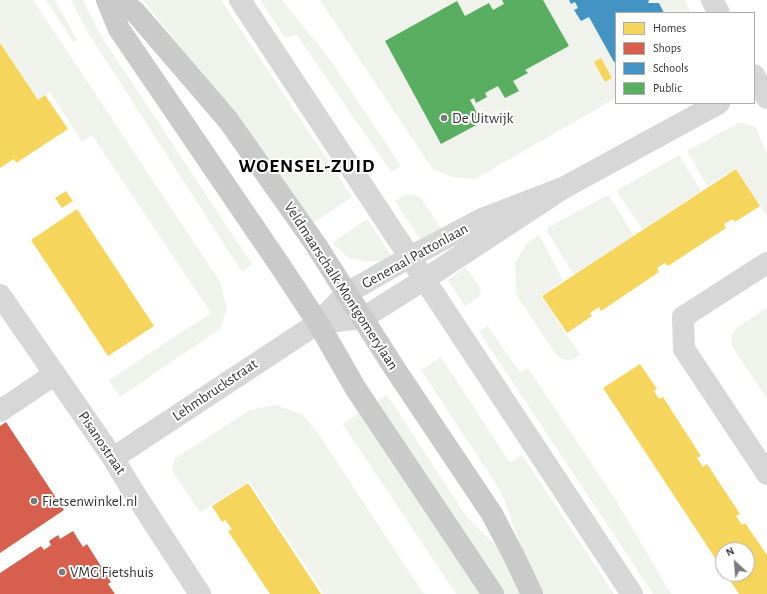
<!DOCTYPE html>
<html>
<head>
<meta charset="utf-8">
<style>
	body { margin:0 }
	#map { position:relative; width:767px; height:594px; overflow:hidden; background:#fff; font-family:"Alegreya Sans",sans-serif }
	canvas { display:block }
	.legend { position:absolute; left:615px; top:12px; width:140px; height:92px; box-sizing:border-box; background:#fff; border:1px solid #adadad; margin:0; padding:5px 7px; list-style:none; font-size:12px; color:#333 }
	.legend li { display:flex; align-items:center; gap:8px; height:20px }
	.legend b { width:20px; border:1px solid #adadad }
	.north { position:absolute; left:715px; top:542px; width:40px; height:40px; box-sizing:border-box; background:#fff; border:1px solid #adadad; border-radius:50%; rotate:334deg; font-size:11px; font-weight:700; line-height:16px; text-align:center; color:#333 }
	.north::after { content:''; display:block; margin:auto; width:14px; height:18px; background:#7a7a7a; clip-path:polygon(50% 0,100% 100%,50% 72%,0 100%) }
</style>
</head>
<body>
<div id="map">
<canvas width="767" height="594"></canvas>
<ul class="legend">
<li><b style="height:11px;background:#f6d55c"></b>Homes</li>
<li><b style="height:11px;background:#d6604d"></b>Shops</li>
<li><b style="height:11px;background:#4393c3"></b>Schools</li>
<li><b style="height:11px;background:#5aae61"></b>Public</li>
</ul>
<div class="north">N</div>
</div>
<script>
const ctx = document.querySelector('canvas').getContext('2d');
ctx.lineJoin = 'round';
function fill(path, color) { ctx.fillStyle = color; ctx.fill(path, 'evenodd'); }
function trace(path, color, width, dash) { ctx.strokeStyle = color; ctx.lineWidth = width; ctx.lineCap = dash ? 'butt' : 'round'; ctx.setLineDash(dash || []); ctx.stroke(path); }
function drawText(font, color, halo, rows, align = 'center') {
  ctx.font = font + ' "Alegreya Sans",sans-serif'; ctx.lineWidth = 4; ctx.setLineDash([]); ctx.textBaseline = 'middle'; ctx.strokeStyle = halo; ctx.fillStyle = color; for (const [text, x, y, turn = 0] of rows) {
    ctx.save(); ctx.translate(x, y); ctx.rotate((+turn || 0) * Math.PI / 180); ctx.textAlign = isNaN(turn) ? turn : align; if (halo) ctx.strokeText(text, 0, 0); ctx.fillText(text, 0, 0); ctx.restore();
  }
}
fill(new Path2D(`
	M 0,0 L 33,0 L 220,282 L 227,308 L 220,329 L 120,397 L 109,380 L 211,313 L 92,135 L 82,142 L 50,92 L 38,100 L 0,43 Z
	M 46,0 L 55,0 L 77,40 L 73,42 Z
	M 71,0 L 83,0 L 100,34 L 252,264 L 242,272 L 87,31 Z
	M 143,0 L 221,0 L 352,197 L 313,223 L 236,119 Z
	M 260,0 L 282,0 L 328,57 L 401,166 L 391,172 L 297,35 L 285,38 Z
	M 320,0 L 684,0 L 691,13 L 616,13 L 616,98 L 475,179 L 451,177 L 432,168 Z
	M 738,123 L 745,123 L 755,127 L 767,153 L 767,217 L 736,168 L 707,186 L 687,151 Z
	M 679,155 L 701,191 L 643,230 L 616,191 Z
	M 407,194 L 420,197 L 442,230 L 422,242 L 395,201 Z
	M 606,196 L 609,196 L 634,236 L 574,275 L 547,231 L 549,227 Z
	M 367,219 L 393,258 L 373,262 L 350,259 L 332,243 Z
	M 539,235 L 563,280 L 541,296 L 580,355 C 571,361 567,362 557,356 L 516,294 L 515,263 L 527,243 Z
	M 465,267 L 481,289 L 479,297 L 465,306 L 448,280 Z
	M 767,308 L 767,399 L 732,346 L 731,336 L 736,328 Z
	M 488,326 L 520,373 L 528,368 L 617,502 L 671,594 L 653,594 L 480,333 L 481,330 Z
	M 441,357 L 510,463 L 522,455 L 614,594 L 542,594 L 524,554 L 501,492 L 421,370 Z
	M 387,395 L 466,516 L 505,555 L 526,594 L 504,594 L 378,402 L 379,399 Z
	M 276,405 L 303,415 L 319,435 L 424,594 L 324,594 L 249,481 L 200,512 L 172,471 L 174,459 L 250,410 Z
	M 360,412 L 484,594 L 456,594 L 343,425 L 344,423 Z`), '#f0f3ec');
fill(new Path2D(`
	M 0,43 L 38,100 L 45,95 L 68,129 L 16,163 L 14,159 L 0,168 Z
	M 601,58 L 612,78 L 605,82 L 594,62 Z
	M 736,169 L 760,206 L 735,222 L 733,219 L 724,224 L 726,228 L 668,266 L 665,263 L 657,268 L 659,272 L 601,311 L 599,307 L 590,313 L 592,316 L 567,333 L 542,296 Z
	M 66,191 L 73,201 L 62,208 L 55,198 Z
	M 77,209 L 154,326 L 108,356 L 31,240 Z
	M 640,364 L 657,389 L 654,391 L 659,399 L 663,397 L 701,456 L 697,458 L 703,467 L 707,464 L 740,514 L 736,516 L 742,525 L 745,523 L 767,555 L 767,594 L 739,594 L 726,574 L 747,574 L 747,550 L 723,550 L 723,570 L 603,388 Z
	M 248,483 L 321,594 L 270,594 L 228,531 L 232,529 L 225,520 L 222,522 L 212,506 Z`), '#f6d55c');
fill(new Path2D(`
	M 6,422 L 64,510 L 0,553 L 0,426 Z
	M 73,531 L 83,547 L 87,544 L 111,582 L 108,584 L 115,594 L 0,594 L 0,573 L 41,546 L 44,550 L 51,545 L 49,541 L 58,535 L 60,539 Z`), '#d6604d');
fill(new Path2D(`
	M 569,0 L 649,0 L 648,3 L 659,3 L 664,13 L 616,13 L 616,62 L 614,62 L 589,17 L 581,21 L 574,10 L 578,8 L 575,2 L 571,4 Z`), '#4393c3');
fill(new Path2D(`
	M 502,0 L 543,0 L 569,46 L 525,70 L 528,73 L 513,81 L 519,91 L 505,98 L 498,86 L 485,93 L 487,97 L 476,103 L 474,98 L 470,100 L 482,122 L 441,144 L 385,41 L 457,1 L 465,16 L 489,3 L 493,10 L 504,4 Z`), '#5aae61');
trace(new Path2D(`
	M 240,0 L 632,594
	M 712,0 L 719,13
	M 754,75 L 767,98
	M 767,263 L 683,317 L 684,349 L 767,474
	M 0,295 L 113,458 L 131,488 L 200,594
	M 318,323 L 363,318 L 425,279 L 565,187 L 719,103
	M 0,411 L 55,374
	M 113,458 L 318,323 L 347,293 L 410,257 L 482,219 L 565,187`), '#d7d7d7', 22);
trace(new Path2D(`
	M 107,0 L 119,29 L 281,267 L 318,323 L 356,389 L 493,594
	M 121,0 L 136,13 L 228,120 L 316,245 L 393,366 L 492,514 L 514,556 L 532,594`), '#cacaca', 22);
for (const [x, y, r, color] of [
	[444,118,4,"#7a7a7a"],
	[34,501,4,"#7a7a7a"],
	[62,572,4,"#7a7a7a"]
]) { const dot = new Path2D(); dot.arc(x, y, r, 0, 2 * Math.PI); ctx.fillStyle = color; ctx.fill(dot); trace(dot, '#fff', 1.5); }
drawText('15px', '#333', '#fff', [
	["De Uitwijk",452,118],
	["Fietsenwinkel.nl",42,501],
	["VMG Fietshuis",70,572]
], 'left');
drawText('15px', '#333', '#fff', [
	["Generaal Pattonlaan",415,256,-29],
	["Veldmaarschalk Montgomerylaan",341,286,57],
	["Lehmbruckstraat",215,390,-34],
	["Pisanostraat",102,443,56]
]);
ctx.letterSpacing = '1px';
drawText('bold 19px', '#000', '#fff', [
	["WOENSEL-ZUID",307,166]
]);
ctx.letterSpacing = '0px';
</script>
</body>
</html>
